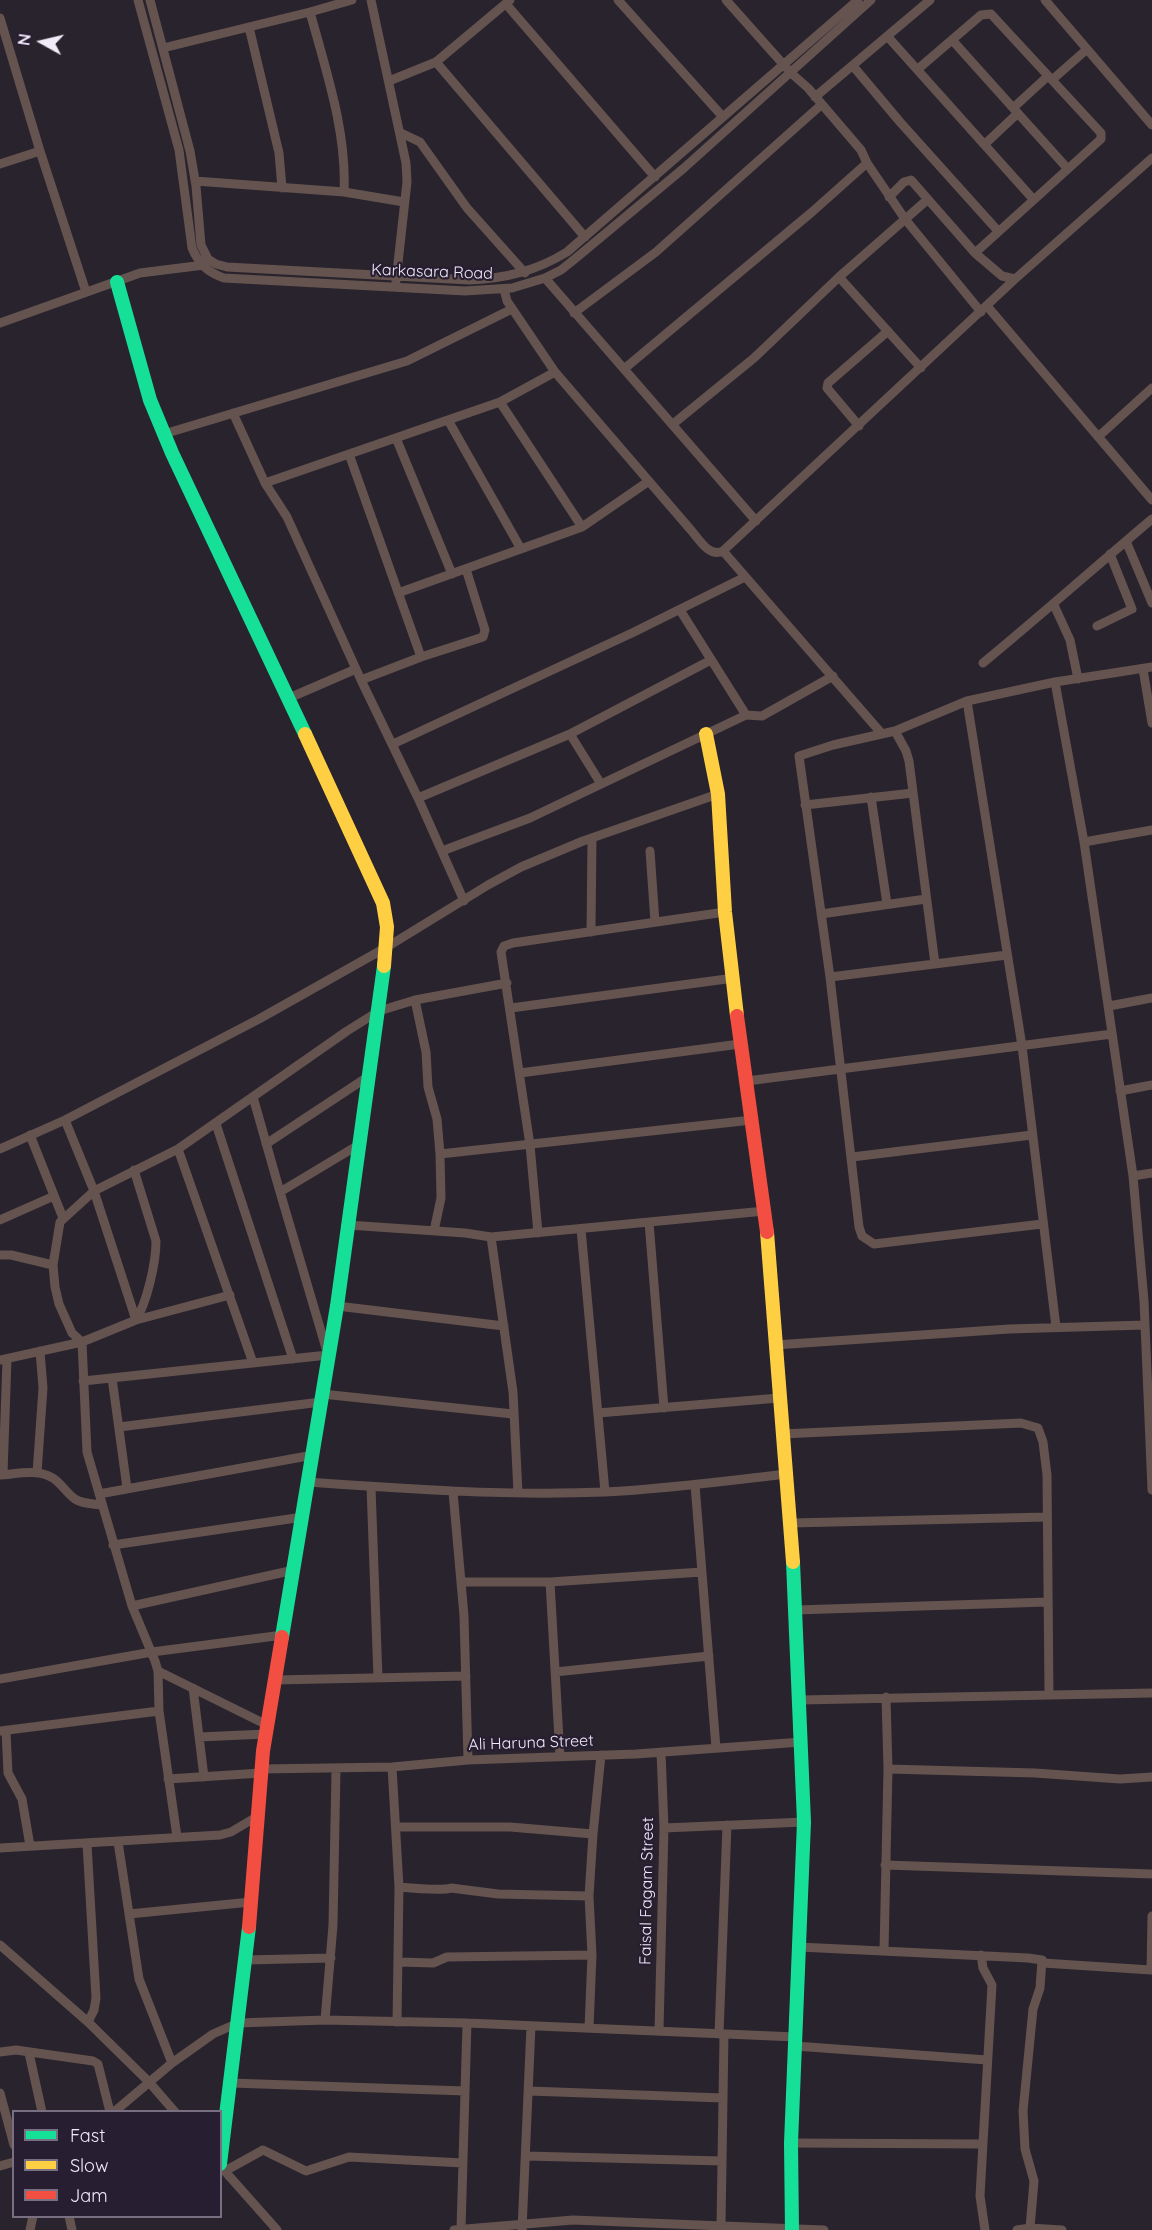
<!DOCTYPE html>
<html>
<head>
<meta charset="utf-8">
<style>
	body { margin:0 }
	#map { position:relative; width:1152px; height:2230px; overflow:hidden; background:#28232d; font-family:Quicksand,sans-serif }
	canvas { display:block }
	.legend { position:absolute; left:12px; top:2110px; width:210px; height:108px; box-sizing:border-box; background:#271e32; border:2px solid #787082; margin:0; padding:8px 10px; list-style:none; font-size:18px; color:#f1ebf9 }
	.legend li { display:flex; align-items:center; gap:12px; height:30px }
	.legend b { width:30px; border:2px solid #787082 }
	.north { position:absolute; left:12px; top:12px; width:60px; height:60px; -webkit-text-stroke:4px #271e32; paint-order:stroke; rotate:278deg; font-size:16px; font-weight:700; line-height:24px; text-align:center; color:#f1ebf9 }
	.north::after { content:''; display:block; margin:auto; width:21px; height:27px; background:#f1ebf9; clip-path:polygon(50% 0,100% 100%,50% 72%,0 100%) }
</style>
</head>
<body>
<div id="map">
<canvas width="1152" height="2230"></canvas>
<ul class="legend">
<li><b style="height:8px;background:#16e098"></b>Fast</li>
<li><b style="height:8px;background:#ffcf43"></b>Slow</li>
<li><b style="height:8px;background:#f24e42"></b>Jam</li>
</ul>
<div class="north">N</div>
</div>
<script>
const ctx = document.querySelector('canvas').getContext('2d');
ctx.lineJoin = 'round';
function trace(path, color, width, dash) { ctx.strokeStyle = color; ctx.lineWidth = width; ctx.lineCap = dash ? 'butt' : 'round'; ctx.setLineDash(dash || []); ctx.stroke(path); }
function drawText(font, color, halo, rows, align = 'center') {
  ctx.font = font + ' Quicksand,sans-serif'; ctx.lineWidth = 4.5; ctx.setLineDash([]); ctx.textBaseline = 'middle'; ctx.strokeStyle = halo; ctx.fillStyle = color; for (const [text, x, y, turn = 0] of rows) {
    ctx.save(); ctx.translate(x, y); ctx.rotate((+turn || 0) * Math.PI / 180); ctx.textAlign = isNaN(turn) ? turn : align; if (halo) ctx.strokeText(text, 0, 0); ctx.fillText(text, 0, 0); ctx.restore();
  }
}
trace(new Path2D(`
	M 138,0 L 179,150 L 192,248 C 199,264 207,272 224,278 L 465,291 L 512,288 L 545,278 L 561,270 L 576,258 L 684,168 L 871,0
	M 150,0 L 190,151 L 196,186 L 201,245 L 208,259 L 216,264 L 227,267 L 470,280 C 507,278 536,271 567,252 L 858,0
	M 371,0 L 406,163 L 407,182 L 396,281
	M 618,0 L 723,117
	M 726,0 L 791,73 L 808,88 L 861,150 L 867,163 L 905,219 L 981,312
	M 1045,0 L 1152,125
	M 506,4 L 655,177
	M 310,12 C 326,71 347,132 344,192
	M 0,18 L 40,151 L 86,292
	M 249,27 L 279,153 L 282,188
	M 888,37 L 1033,199
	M 953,41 L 1067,168
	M 163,48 L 310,12 L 352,0
	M 436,62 L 585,237
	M 853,66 L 900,122 L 998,231
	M 918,69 L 981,15 L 991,14 L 1101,133 L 1101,139 L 975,253
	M 1052,80 L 1086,50
	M 389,81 L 436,62 L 510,0
	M 815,97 L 930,0
	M 1013,108 L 1048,76
	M 401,133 L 420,142 L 467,208 L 525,273
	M 985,144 L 1018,113
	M 0,164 L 40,151
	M 195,181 L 344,192 L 404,202
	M 889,197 L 904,182 L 911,180 L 975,253 L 1002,276 L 1015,279
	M 839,277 L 921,368
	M 545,278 L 756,521
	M 504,289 L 507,301 L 555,372 L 690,529 C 699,539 709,558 723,551 L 1015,279 L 1152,158
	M 987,306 L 1152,500
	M 574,313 L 656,252 L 821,105
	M 0,323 L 140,273 L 204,265
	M 624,369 L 812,212 L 867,163
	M 500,402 L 582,527
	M 233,413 L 265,483 L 287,517 L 361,680 L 418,798 L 464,901
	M 448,420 L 521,549
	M 673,424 L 754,358 L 839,277 L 927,200
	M 859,426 L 827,388 L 828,383 L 888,331
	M 164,434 L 407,361 L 512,309
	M 1098,437 L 1152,388
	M 396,438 L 452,574
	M 349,454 L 421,657
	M 265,483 L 500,402 L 555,372
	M 1126,541 L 1152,603
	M 723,551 L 882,734
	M 398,593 L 582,527 L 649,481
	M 1054,605 L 1070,640 L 1078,679
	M 680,610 L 746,715
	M 1097,626 L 1132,609 L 1110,554
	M 983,663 C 1040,616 1095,567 1152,519
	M 1143,669 L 1152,723
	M 361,680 L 421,657 L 483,637 L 485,630 L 466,569
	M 1055,682 L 1084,842 L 1133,1176 L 1144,1301 L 1152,1490
	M 289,698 L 356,669
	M 967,701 L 1022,1046 L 1056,1327
	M 895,731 L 906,751 L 909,761 L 935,964
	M 570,734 L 601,784
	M 393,744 L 632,633 L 745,577
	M 871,797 L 887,904
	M 418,798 L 570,734 L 711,660
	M 805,805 L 913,793
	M 1084,842 L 1152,830
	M 442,851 L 530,818 L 746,715 L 762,716 L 833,676
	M 650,851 L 655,922
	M 821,914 L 926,899
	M 591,932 L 592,838
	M 830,977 L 1007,955
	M 415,1000 L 426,1052 L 428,1087 L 437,1119 L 440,1154 L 441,1198 L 434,1231
	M 1109,1006 L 1152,998
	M 511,1008 L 734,978
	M 520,1073 L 740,1044
	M 747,1081 L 1112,1034
	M 1120,1091 L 1152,1085
	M 253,1097 L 280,1192
	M 65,1120 L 94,1191 L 136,1320
	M 216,1124 L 293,1359
	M 30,1135 L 63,1218
	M 266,1144 L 369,1076
	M 0,1149 L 65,1120 L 259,1019 L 387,947 L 488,885 L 521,867 L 583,841 L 718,794
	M 178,1149 L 253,1363
	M 440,1154 L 752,1120
	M 852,1157 L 1032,1135
	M 134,1170 L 156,1241 C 156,1263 147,1302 136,1320
	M 1133,1176 L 1152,1173
	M 0,1220 L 54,1196
	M 649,1222 L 664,1408
	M 1042,1224 L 874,1244 L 862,1236 L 859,1227 L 830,977 L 799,756 L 833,745 L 895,731 L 967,701 L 1055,682 L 1152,667
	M 348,1225 L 465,1233 L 491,1237 L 765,1211
	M 581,1229 L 605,1492
	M 538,1233 L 530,1145 L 501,952 L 504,946 L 513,943 L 725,912
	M 491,1237 L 513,1392 L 518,1493
	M 0,1255 L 11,1255 L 53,1265
	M 337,1306 L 504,1326
	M 775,1345 L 1009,1329 L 1145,1325
	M 0,1360 L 82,1342 L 136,1320 L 230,1295
	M 112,1378 L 127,1488
	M 83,1381 L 328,1355 L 280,1192 L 360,1144
	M 322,1394 L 513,1414
	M 598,1413 L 779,1398
	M 119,1427 L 321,1402
	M 782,1434 L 1021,1423 L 1038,1428 L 1043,1442 L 1047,1475 L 1049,1695
	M 37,1473 L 43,1388 L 40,1351
	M 3,1474 L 7,1359
	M 0,1475 C 16,1474 36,1469 51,1477 C 61,1482 66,1493 75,1499 C 82,1504 94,1504 102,1505
	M 308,1482 C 407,1489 506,1496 605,1492 C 666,1489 726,1481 786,1474
	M 695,1485 L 716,1748
	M 371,1487 L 378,1678
	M 453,1492 L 464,1616 L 468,1760
	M 99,1494 L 313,1455
	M 791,1523 L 1047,1517
	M 113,1545 L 303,1517
	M 461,1582 L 550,1582 L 702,1572
	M 550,1582 L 560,1757
	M 132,1606 L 294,1570
	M 796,1610 L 1048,1602
	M 158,1671 L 267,1725
	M 555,1672 L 709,1656
	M 0,1679 L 152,1652 L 283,1635
	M 275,1680 L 466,1676
	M 193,1688 L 204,1777
	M 886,1697 L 888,1769
	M 800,1700 L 1152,1693
	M 0,1731 L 159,1711
	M 6,1731 L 8,1773 L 22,1799 L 30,1846
	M 199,1737 L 266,1734
	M 392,1767 L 399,1887 L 397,2022
	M 261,1769 L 392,1767 L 468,1760 L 636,1754 L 802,1742
	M 168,1779 L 261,1773
	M 397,1827 L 510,1827 L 593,1834
	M 664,1828 L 804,1822
	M 177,1837 L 159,1711 L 158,1671 L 155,1661 L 132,1606 L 87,1452 L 82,1342 L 72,1333 L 59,1304 L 55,1287 L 53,1265 L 60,1222 L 94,1191 L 178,1149 L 347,1031 L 379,1011 L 415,1000 L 507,983
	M 118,1842 L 139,1979 L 172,2063
	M 87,1844 L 96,1998 L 94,2010 L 88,2022
	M 0,1848 L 220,1835 L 231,1832 L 258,1816
	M 885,1865 L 1152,1874
	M 399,1887 C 410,1888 443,1891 451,1888 L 498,1894 L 589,1896
	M 129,1914 L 251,1902
	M 0,1945 L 88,2022 L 149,2082 L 175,2112
	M 799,1947 L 1028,1958 L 1042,1960 L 1040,1988 L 1033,2009 L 1023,2111 L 1025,2149 L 1034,2181 L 1030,2228
	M 884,1951 L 888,1769 L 1035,1773 L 1120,1779 L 1152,1777
	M 981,1955 L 983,1968 L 992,1985 L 980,2196 L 985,2230
	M 246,1960 L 331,1958
	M 399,1962 L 433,1963 L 447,1957 L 592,1955
	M 1043,1963 L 1151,1970 L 1152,1916
	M 325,2020 L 333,1925 L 336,1770
	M 589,2028 L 592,1955 L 589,1896 L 593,1834 L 601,1755
	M 659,2031 L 664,1828 L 661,1752
	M 719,2034 L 727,1825
	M 795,2046 L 987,2060
	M 0,2052 L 16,2050 L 93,2061 L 98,2064 L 110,2112
	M 29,2053 L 42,2112
	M 231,2083 L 465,2091
	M 529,2091 L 723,2098
	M 0,2093 L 14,2145
	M 114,2112 L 172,2063 L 213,2034 L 238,2023 L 325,2020 L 467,2023 L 796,2037
	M 791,2143 L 983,2144
	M 526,2156 L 722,2161
	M 0,2166 L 14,2162
	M 222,2168 L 277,2230
	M 225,2171 L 263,2150 L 306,2171 L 349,2157 L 463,2163
	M 69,2216 L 72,2230
	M 721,2226 L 724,2035
	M 461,2229 L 467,2023
	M 30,2230 L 33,2216
	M 454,2230 L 573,2220 L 824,2230
	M 522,2230 L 531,2026
	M 1017,2230 L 1030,2228 L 1062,2230`), '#64534e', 9);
trace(new Path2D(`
	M 117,282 L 150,400 L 172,453 L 305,734
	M 282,1637 L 337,1306 L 384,966
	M 220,2164 L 249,1927
	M 792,2230 L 791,2143 L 804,1822 L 793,1562`), '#16e098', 14);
trace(new Path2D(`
	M 305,734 L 383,903 L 387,927 L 384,966
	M 706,734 L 718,794 L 725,912 L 737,1016
	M 767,1232 L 793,1562`), '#ffcf43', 14);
trace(new Path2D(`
	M 737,1016 L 767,1232
	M 249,1927 L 263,1751 L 282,1637`), '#f24e42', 14);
drawText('16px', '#f1ebf9', '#271e32', [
	["Karkasara Road",432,272,2],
	["Ali Haruna Street",531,1743,-2],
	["Faisal Fagam Street",647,1891,-89]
]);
</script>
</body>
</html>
